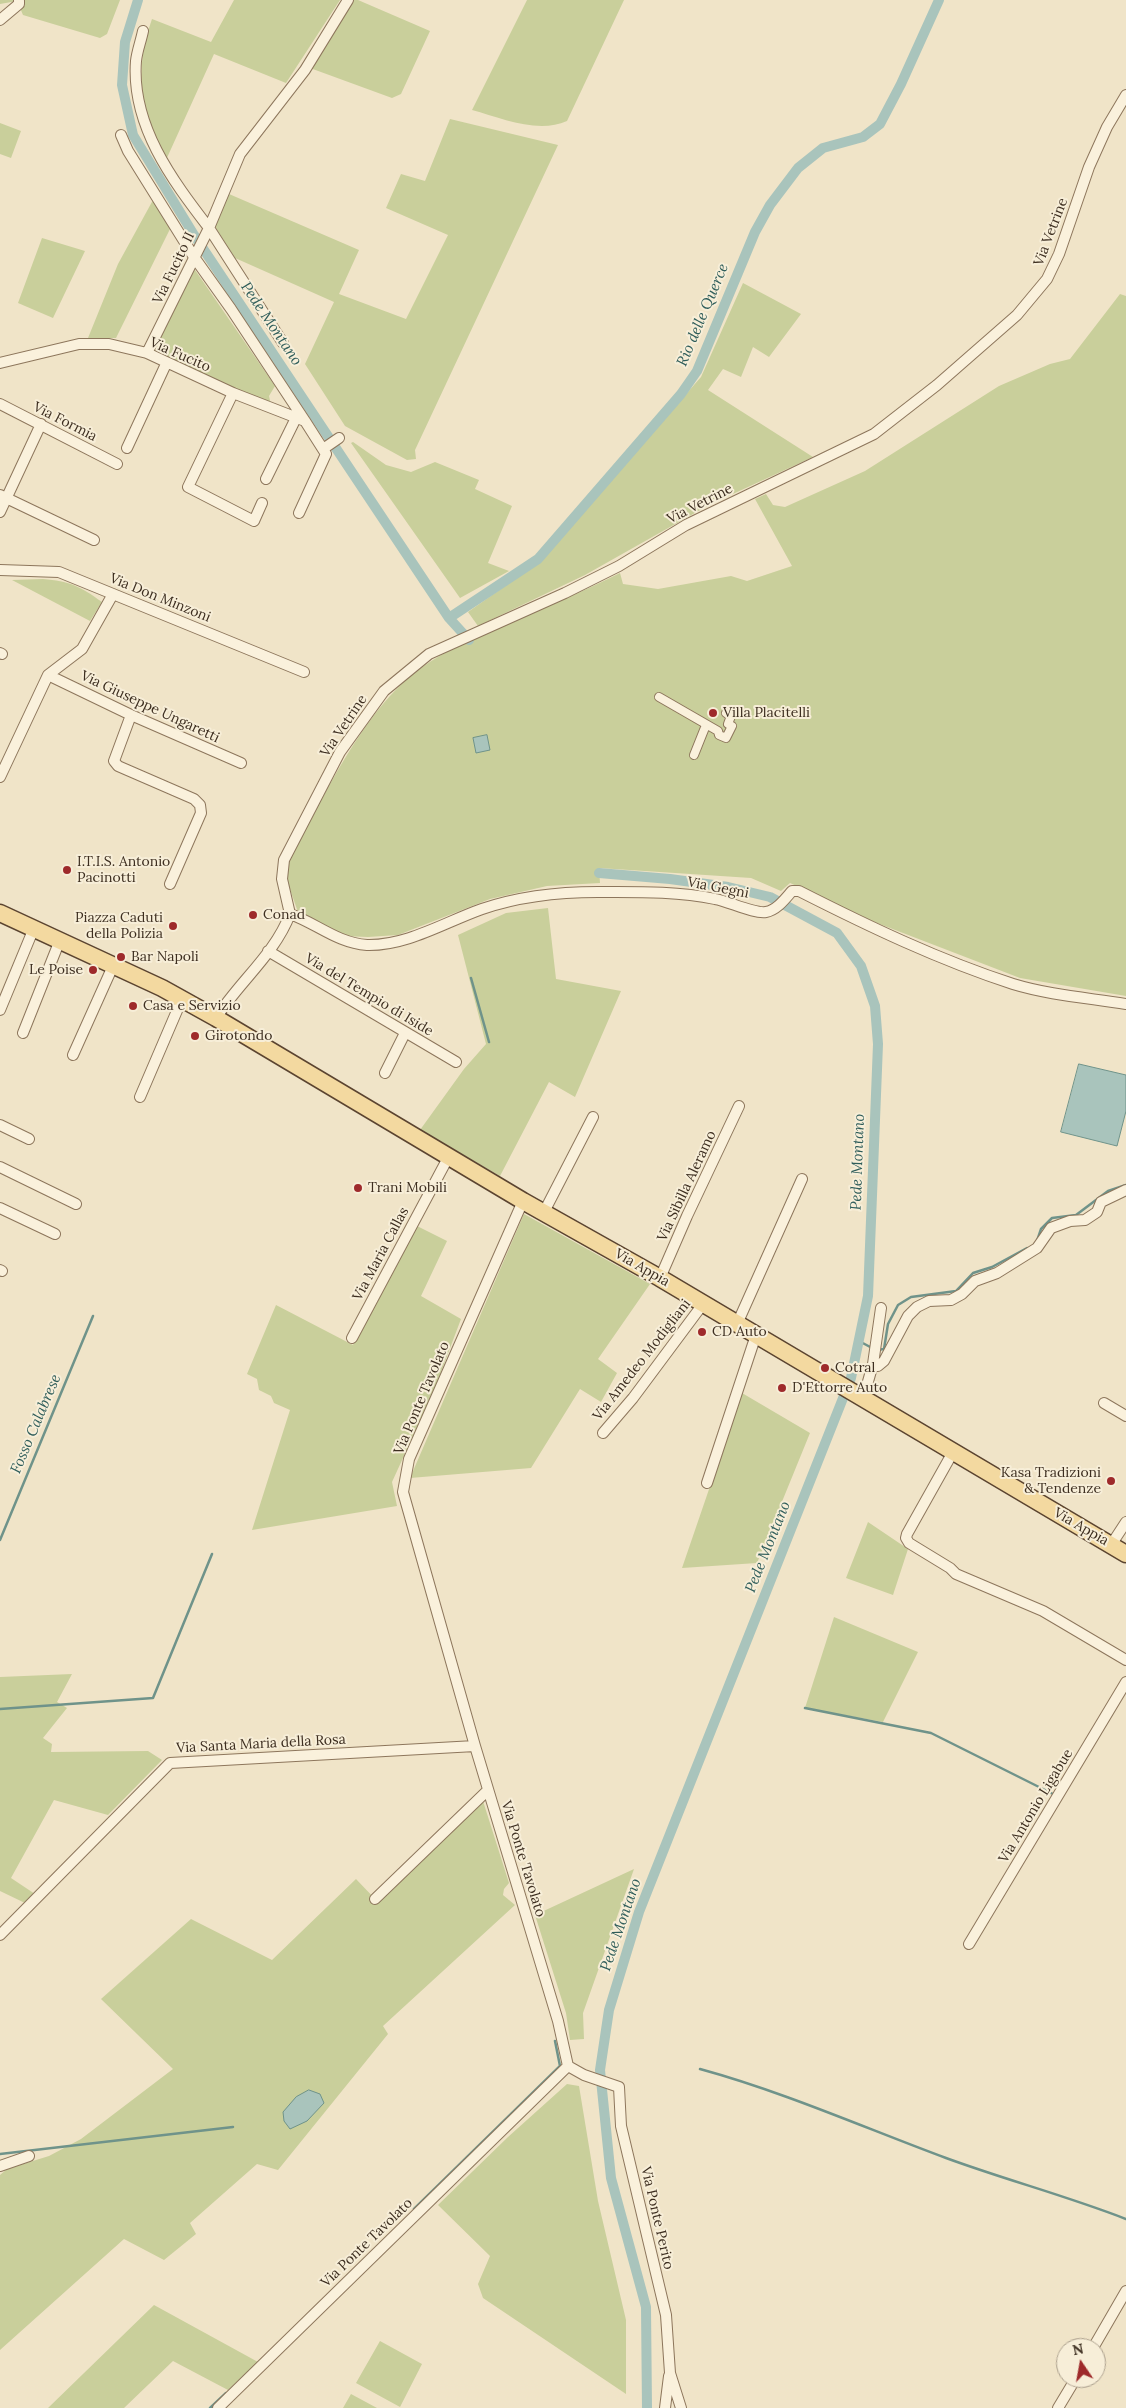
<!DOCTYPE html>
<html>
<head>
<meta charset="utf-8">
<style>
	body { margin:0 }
	#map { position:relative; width:1126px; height:2408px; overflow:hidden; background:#f0e4c8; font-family:Lora,serif }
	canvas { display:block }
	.north { position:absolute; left:1056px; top:2338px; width:50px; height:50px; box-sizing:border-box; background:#f7eed8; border:1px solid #ada18e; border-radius:50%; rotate:348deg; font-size:14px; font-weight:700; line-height:20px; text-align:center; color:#3d2e20 }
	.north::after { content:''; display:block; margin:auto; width:18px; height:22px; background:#9e2a2b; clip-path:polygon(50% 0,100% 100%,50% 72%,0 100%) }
</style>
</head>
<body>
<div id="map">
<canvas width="1126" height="2408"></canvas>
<div class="north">N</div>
</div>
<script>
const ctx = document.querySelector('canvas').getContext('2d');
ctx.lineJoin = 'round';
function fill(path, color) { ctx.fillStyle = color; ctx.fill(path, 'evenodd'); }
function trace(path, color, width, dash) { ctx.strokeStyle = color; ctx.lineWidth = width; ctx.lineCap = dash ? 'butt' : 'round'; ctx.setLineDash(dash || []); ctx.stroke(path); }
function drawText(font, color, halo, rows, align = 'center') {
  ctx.font = font + ' Lora,serif'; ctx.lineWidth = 4; ctx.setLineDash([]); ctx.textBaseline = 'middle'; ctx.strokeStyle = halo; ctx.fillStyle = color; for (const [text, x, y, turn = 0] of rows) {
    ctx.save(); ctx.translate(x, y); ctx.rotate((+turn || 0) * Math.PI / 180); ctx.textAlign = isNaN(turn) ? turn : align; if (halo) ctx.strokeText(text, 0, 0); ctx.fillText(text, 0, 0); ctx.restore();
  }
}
fill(new Path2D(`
	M 0,0 L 120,0 L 107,34 L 100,38 L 23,15 L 17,1 L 0,4 Z
	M 234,0 L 340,0 L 286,83 L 214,54 L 166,160 C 141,111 133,72 152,19 L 211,42 Z
	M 353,0 L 358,0 L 430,31 L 401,94 L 392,98 L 310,68 Z
	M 527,0 L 624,0 L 567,121 C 538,134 501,118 472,110 Z
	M 450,119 L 558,145 L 415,450 L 416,459 L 407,460 L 345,426 L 305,364 L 334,302 L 235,258 L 214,225 L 229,194 L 359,250 L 339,294 L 406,319 L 448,235 L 386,208 L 401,174 L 425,181 Z
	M 0,123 L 21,131 L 11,158 L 0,154 Z
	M 153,200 L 171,227 L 116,338 L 88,338 L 118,264 Z
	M 42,238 L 85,251 L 53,318 L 18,303 Z
	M 193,267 L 275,386 L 269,396 L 271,405 L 156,355 L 153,349 Z
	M 743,283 L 801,314 L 769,357 L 753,347 L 741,377 L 723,369 L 708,390 L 813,457 L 709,505 L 585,575 L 478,626 L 468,612 L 539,562 L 701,377 Z
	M 1120,294 L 1126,296 L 1126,996 L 1020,978 L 877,923 L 790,883 L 781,891 L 751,878 L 599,868 L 600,883 L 547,886 L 490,899 L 398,935 L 368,937 L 343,936 L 298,912 L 287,881 L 288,864 C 321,802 363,709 421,668 C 447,649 477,637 505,625 C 544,608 582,592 620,573 L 623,584 L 658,589 L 731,576 L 747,581 L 792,566 L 755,499 L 766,494 L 773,505 L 785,507 L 865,471 L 999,386 L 1050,364 L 1070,359 Z
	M 353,442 L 386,465 L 411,472 L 435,462 L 479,480 L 475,489 L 512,506 L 488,563 L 509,571 L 460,598 L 351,443 Z
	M 43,579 C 69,581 80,586 102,602 L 90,621 L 12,580 Z
	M 548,908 L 556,979 L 621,991 L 575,1097 L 549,1082 L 500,1176 L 420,1130 L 464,1069 L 486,1044 L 458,935 L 506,913 Z
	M 524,1214 L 650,1284 L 598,1359 L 617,1373 L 601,1402 L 580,1389 L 531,1468 L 410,1478 Z
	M 417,1226 L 447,1241 L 421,1296 L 461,1319 L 435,1388 L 392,1482 L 397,1506 L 252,1530 L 290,1410 L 274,1403 L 271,1396 L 259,1390 L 257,1379 L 247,1374 L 276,1305 L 353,1345 Z
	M 742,1393 L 810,1433 L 757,1563 L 682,1568 Z
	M 868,1522 L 908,1549 L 893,1595 L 846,1578 Z
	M 834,1617 L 918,1652 L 883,1722 L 805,1708 Z
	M 72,1674 L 57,1702 L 67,1708 L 43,1738 L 52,1744 L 51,1752 L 148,1751 L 162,1760 L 108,1815 L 54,1800 L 11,1878 L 35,1894 L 25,1903 L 0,1891 L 0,1677 Z
	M 483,1801 L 509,1883 L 504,1889 L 503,1895 L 515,1905 L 383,2026 L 388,2034 L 278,2170 L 257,2164 L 190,2223 L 196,2234 L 164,2260 L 124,2239 L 0,2350 L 0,2175 L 7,2169 L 49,2156 L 81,2139 L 173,2069 L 101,1999 L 191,1919 L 272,1960 L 356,1879 L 377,1901 Z
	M 634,1869 L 583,2013 L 584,2039 L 570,2040 L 566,2013 L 535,1915 Z
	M 567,2084 L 579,2086 L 598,2201 L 626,2320 L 626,2394 L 483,2298 L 478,2284 L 490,2256 L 438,2205 L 508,2137 Z
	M 154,2305 L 258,2362 L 228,2390 L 173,2361 L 124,2408 L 48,2408 Z
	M 380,2341 L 422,2364 L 400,2407 L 356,2383 Z
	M 351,2394 L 377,2408 L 343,2408 Z`), '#c9cf9b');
const water = new Path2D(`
	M 487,735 L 490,750 L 476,753 L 473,738 Z
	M 1079,1064 L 1126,1075 L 1126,1111 L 1117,1146 L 1061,1132 Z
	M 309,2090 L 320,2094 L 324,2103 L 307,2121 L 290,2129 L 284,2121 L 283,2112 L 296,2097 Z`);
fill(water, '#a9c4bc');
trace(water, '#6f938a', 1);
trace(new Path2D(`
	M 471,978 L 489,1042
	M 1037,1241 L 1041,1229 L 1052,1218 L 1076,1215 L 1108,1191 L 1126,1185
	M 859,1341 L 872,1348
	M 877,1350 L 884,1349 L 888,1324 L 898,1305 L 911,1297 L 956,1291 L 973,1273 L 992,1267 L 1027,1248
	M 0,1540 L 93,1316
	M 805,1708 L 931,1733 L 1055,1795
	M 0,1709 L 153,1698 L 212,1554
	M 700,2069 C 784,2092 865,2128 946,2158 C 1006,2180 1067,2196 1126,2219
	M 0,2154 L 233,2127
	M 414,2209 L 560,2066 L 555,2041
	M 210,2408 L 226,2393`), '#6f938a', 2.5);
trace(new Path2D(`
	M 138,0 L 125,42 L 122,85 L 133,135 L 194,235 L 449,618 L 469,640
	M 449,618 L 538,559 L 681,394 L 697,371 L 755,232 L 770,205 L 798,168 L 823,148 L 863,137 L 880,124 L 901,84 L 939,0
	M 599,873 L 670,879 L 728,887 L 770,897 L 837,933 L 861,966 L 875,1006 L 878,1044 L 868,1296 L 851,1378 L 639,1912 L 609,2010 L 600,2070 L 611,2178 L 646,2307 L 647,2408`), '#a9c4bc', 10);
const pedestrian = new Path2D(`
	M 659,697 L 718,731 L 719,735 L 726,738 L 732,726 L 728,724 L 731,716 L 726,713
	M 694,755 L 706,725`);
const minor = new Path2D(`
	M 0,20 L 19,4 L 19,1
	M 143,31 C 141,41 137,51 136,61 C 131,125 172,180 209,228 L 147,353
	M 121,135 L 128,151 L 194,257 L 231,309 L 305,421
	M 283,343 L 209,228 L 240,154 L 305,70 L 348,0
	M 0,363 L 79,344 L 109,344 L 147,353 L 233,393 L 305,421 L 326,454 L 299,513
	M 233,393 L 188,487 L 254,521 L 262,503
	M 0,404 L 117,464
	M 127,448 L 166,364
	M 323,449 L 339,438
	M 266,479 L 296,418
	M 0,495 L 94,540
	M 0,512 L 41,424
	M 0,570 L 59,572 L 304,672
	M 0,653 L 2,654
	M 48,675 L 131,715 L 241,763
	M 131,715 L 114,761 L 118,766 L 194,799 L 200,805 L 201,813 L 170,884
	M 0,777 L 48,675 L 82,649 L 113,594
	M 290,914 L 282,879 L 284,860 L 340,752 L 384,691 L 429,654 L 565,593 L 619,566 L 686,525 L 874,434 L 937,385 L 1017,315 L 1047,279 L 1059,254 L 1089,167 L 1107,127 L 1126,95
	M 290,914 C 316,923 337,943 367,945 C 407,946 445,922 482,909 C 520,896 558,892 598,892 C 636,892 677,891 715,899 C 728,901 754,914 766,912 C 777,910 785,899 792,891 L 799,891 C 868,926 939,960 1013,984 C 1049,995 1089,998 1126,1004
	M 268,951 L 456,1062
	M 0,1010 L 34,928
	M 216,1018 C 239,982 275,954 290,914
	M 23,1033 L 60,940
	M 73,1055 L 113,966
	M 385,1073 L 405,1033
	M 140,1097 L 182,999
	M 0,1125 L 29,1139
	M 0,1167 L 76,1204
	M 0,1208 L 55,1234
	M 544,1212 L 593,1117
	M 0,1270 L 2,1271
	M 660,1278 L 687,1216 L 739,1106
	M 737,1324 L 802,1179
	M 352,1338 L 449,1156
	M 873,1364 L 881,1308
	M 863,1399 L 873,1364 L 878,1366 L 884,1361 L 908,1316 L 917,1307 L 929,1301 L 951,1300 L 962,1294 L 975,1281 L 997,1273 L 1037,1248 L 1051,1228 L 1070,1221 L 1085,1220 L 1097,1212 L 1101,1202 L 1126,1190
	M 1104,1403 L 1126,1416
	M 603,1433 L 633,1398 L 703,1304
	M 953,1452 L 907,1534 L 906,1538 L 909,1543 L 950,1568 L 956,1574 L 1043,1611 L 1126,1660
	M 707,1483 L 756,1335
	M 1111,1545 L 1126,1522
	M 375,1899 L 488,1790
	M 0,1935 L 170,1763 L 475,1746
	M 969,1944 L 1126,1682
	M 568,2066 L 584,2075 L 619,2087 L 621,2126 L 666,2315 L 670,2373 L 681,2408
	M 0,2166 L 29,2156
	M 1093,2348 L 1126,2291
	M 218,2408 L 568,2066 L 558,2021 L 475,1746 L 403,1492 L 409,1459 L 523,1201
	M 665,2408 L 669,2376
	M 1058,2408 L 1076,2378`);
const primary = new Path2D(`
	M 0,913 L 162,988 L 216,1018 L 523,1201 L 660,1278 L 1126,1554`);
trace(pedestrian, '#8d765c', 10);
trace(minor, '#8d765c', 12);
trace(primary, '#5b4430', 19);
trace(pedestrian, '#faf1dc', 8);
trace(minor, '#faf1dc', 10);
trace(primary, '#f3d9a0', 16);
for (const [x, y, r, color] of [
	[713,713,5,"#9e2a2b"],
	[67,870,5,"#9e2a2b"],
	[253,915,5,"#9e2a2b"],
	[173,926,5,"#9e2a2b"],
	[121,957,5,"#9e2a2b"],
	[93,970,5,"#9e2a2b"],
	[133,1006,5,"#9e2a2b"],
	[195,1036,5,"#9e2a2b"],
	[358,1188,5,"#9e2a2b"],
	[702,1332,5,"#9e2a2b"],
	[825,1368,5,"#9e2a2b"],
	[782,1388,5,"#9e2a2b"],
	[1111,1481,5,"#9e2a2b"]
]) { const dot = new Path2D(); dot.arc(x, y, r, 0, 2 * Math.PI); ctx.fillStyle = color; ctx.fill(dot); trace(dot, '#f7eed8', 2); }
drawText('14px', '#3d2e20', '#f7eed8', [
	["Via Vetrine",1051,232,-69],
	["Via Fucito II",174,268,-64],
	["Via Fucito",180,355,24],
	["Via Formia",65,422,27],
	["Via Vetrine",700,504,-27],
	["Via Don Minzoni",160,598,22],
	["Via Giuseppe Ungaretti",150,707,25],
	["Via Vetrine",344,726,-56],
	["Via Gegni",718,888,11],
	["Via del Tempio di Iside",369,995,31],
	["Via Sibilla Aleramo",687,1186,-65],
	["Via Maria Callas",381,1254,-62],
	["Via Appia",642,1268,30],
	["Via Amedeo Modigliani",642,1360,-52],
	["Via Ponte Tavolato",422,1398,-67],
	["Via Appia",1081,1527,30],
	["Via Santa Maria della Rosa",261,1744,-3],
	["Via Antonio Ligabue",1036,1806,-59],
	["Via Ponte Tavolato",523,1859,73],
	["Via Ponte Perito",657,2218,77],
	["Via Ponte Tavolato",367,2243,-44]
]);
drawText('14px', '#3d2e20', '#f7eed8', [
	["Villa Placitelli",723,713],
	["I.T.I.S. Antonio",77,862],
	["Pacinotti",77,878],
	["Conad",263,915],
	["Piazza Caduti",163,918,"right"],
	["della Polizia",163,934,"right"],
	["Bar Napoli",131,957],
	["Le Poise",83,970,"right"],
	["Casa e Servizio",143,1006],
	["Girotondo",205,1036],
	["Trani Mobili",368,1188],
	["CD Auto",712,1332],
	["Cotral",835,1368],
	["D'Ettorre Auto",792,1388],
	["Kasa Tradizioni",1101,1473,"right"],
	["& Tendenze",1101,1489,"right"]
], 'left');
drawText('italic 15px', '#2f5d5a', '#f7eed8', [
	["Rio delle Querce",703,315,-67],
	["Pede Montano",271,324,56],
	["Pede Montano",858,1162,-88],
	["Fosso Calabrese",36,1424,-67],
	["Pede Montano",768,1547,-68],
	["Pede Montano",621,1925,-71]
]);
</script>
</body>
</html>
